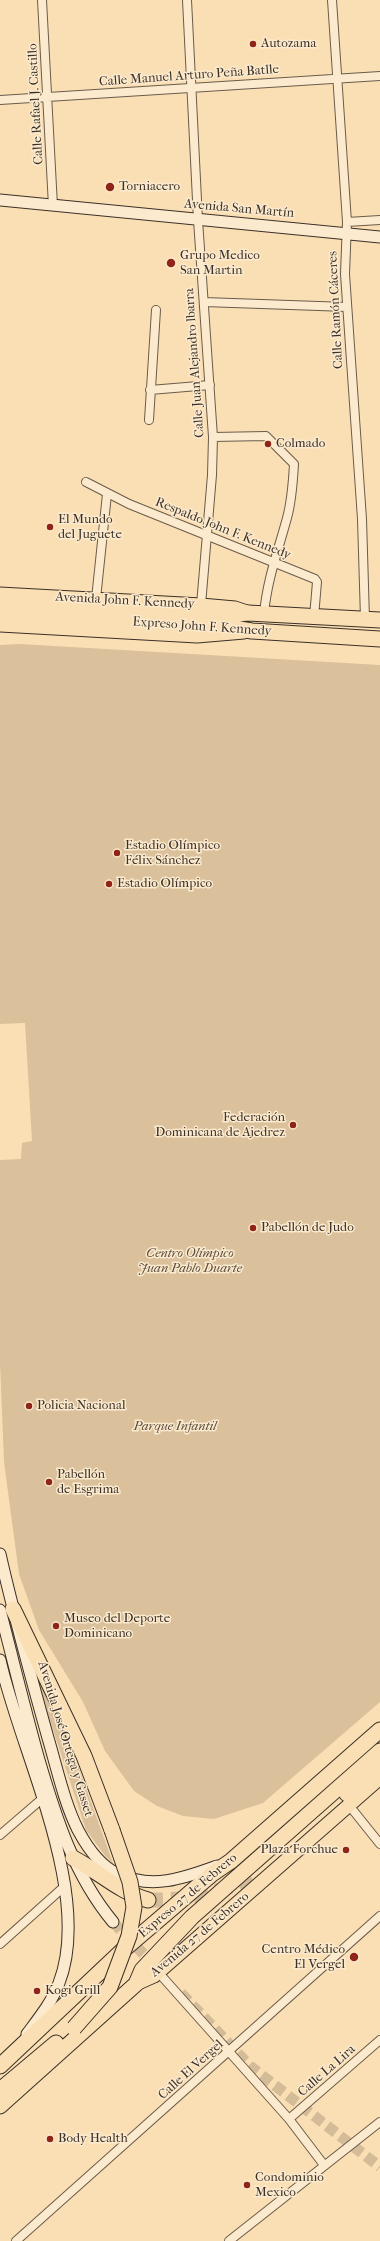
<!DOCTYPE html>
<html>
<head>
<meta charset="utf-8">
<style>
	body { margin:0 }
	canvas { display:block; background:#fbdfb4 }
</style>
</head>
<body>
<canvas width="380" height="2241"></canvas>
<script>
const ctx = document.querySelector('canvas').getContext('2d');
ctx.lineJoin = 'round';
function fill(path, color) { ctx.fillStyle = color; ctx.fill(path, 'evenodd'); }
function trace(path, color, width, dash) { ctx.strokeStyle = color; ctx.lineWidth = width; ctx.lineCap = dash ? 'butt' : 'round'; ctx.setLineDash(dash || []); ctx.stroke(path); }
function drawText(font, color, halo, rows, align = 'center') {
  ctx.font = font + ' "IM FELL French Canon",serif'; ctx.lineWidth = 3; ctx.setLineDash([]); ctx.textBaseline = 'middle'; ctx.strokeStyle = halo; ctx.fillStyle = color; for (const [text, x, y, turn = 0] of rows) {
    ctx.save(); ctx.translate(x, y); ctx.rotate((+turn || 0) * Math.PI / 180); ctx.textAlign = isNaN(turn) ? turn : align; if (halo) ctx.strokeText(text, 0, 0); ctx.fillText(text, 0, 0); ctx.restore();
  }
}
fill(new Path2D(`
	M 20,644 L 380,665 L 380,1702 L 263,1803 L 214,1819 L 183,1816 L 157,1806 L 134,1791 L 105,1751 L 83,1702 L 39,1630 L 19,1574 L 4,1462 L 0,1363 L 0,1160 L 21,1159 L 22,1143 L 32,1141 L 25,1023 L 0,1024 L 0,645 Z
	M 30,1660 L 63,1724 L 113,1863 L 106,1857 L 86,1830 Z`), '#dac19c');
trace(new Path2D(`
	M 113,1922 L 155,1966
	M 181,1993 L 250,2066 L 380,2167`), '#d4bc98', 11, [11, 5.5]);
trace(new Path2D(`
	M 148,1900 C 186,1901 224,1894 255,1873`), '#d4bc98', 15, [15, 8]);
const street = new Path2D(`
	M 42,0 L 53,206
	M 187,0 L 198,220 L 213,437 L 212,475 L 201,605
	M 332,0 L 347,222 L 345,274 L 362,519 L 365,619
	M 0,100 L 380,76
	M 347,222 L 380,220
	M 204,302 L 347,307
	M 150,390 L 210,385
	M 149,420 L 156,310
	M 213,437 L 266,436 L 294,464 C 293,482 292,500 287,518 C 278,551 267,580 264,614
	M 86,482 L 129,504 L 315,579 L 317,582 L 314,617
	M 96,599 L 107,494
	M 348,1804 L 380,1844
	M 0,1835 L 43,1798
	M 0,1944 L 66,1885
	M 158,1972 L 289,2119 L 324,2165
	M 289,2119 L 380,2040
	M 16,2241 L 380,1916
	M 229,2241 L 380,2122`);
const secondary = new Path2D(`
	M 0,200 L 380,237
	M 0,1554 C 14,1616 31,1677 48,1738 C 57,1768 64,1802 78,1830 C 87,1847 100,1866 118,1874 C 153,1890 184,1878 217,1866
	M 0,1610 C 13,1660 25,1710 39,1760 C 56,1818 74,1875 113,1922
	M 0,1660 C 20,1751 94,1893 59,1983 C 52,2002 39,2018 27,2034`);
const primary = new Path2D(`
	M 0,594 L 201,605 L 235,608 L 247,612
	M 0,625 L 197,636 L 244,632
	M 136,1984 L 154,1976 L 380,1778`);
const highway = new Path2D(`
	M 0,603 L 229,615 L 248,613 L 380,620
	M 0,615 L 214,625 L 252,631 L 380,639
	M 13,1609 L 84,1756 L 112,1830
	M 347,1794 L 380,1765
	M 73,1858 C 98,1871 121,1893 148,1900
	M 0,2066 L 122,1951 L 212,1874 L 231,1861 L 380,1730
	M 0,2090 L 56,2043
	M 0,2106 L 136,1984 L 142,1970 L 192,1917 L 380,1751`);
trace(street, '#6a5c4a', 10);
trace(secondary, '#3a3027', 13);
trace(primary, '#3a3027', 15);
trace(highway, '#3a3027', 17);
trace(street, '#fceace', 8);
trace(secondary, '#fceace', 11);
trace(primary, '#fbdfb4', 13);
trace(highway, '#fbdfb4', 15);
const highwayBridge = new Path2D(`
	M 74,2028 L 110,1987 L 129,1936 L 134,1907 L 130,1882 L 112,1830`);
trace(highwayBridge, '#3a3027', 17, []);
trace(highwayBridge, '#fbdfb4', 15);
for (const [x, y, r, color] of [
	[253,44,4,"#8f2418"],
	[110,187,5,"#8f2418"],
	[171,263,5,"#8f2418"],
	[268,444,4,"#8f2418"],
	[50,527,4,"#8f2418"],
	[117,853,4,"#8f2418"],
	[109,884,4,"#8f2418"],
	[293,1125,4,"#8f2418"],
	[253,1228,4,"#8f2418"],
	[29,1406,4,"#8f2418"],
	[49,1482,4,"#8f2418"],
	[56,1626,4,"#8f2418"],
	[346,1850,4,"#8f2418"],
	[354,1957,5,"#8f2418"],
	[37,1991,4,"#8f2418"],
	[50,2139,4,"#8f2418"],
	[247,2185,4,"#8f2418"]
]) { const dot = new Path2D(); dot.arc(x, y, r, 0, 2 * Math.PI); ctx.fillStyle = color; ctx.fill(dot); trace(dot, '#fceace', 1.5); }
drawText('13px', '#3a3027', '#fceace', [
	["Autozama",261,44],
	["Torniacero",119,187],
	["Grupo Medico",180,256],
	["San Martin",180,271],
	["Colmado",276,444],
	["El Mundo",58,520],
	["del Juguete",58,535],
	["Estadio Olímpico",125,846],
	["Félix Sánchez",125,861],
	["Estadio Olímpico",117,884],
	["Federación",285,1118,"right"],
	["Dominicana de Ajedrez",285,1133,"right"],
	["Pabellón de Judo",261,1228],
	["Policia Nacional",37,1406],
	["Pabellón",57,1475],
	["de Esgrima",57,1490],
	["Museo del Deporte",64,1619],
	["Dominicano",64,1634],
	["Plaza Forchue",338,1850,"right"],
	["Centro Médico",345,1950,"right"],
	["El Vergel",345,1965,"right"],
	["Kogi Grill",45,1991],
	["Body Health",58,2139],
	["Condominio",255,2178],
	["Mexico",255,2193]
], 'left');
drawText('13px', '#3a3027', '#fceace', [
	["Calle Manuel Arturo Peña Batlle",189,76,-4],
	["Calle Rafael J. Castillo",36,104,-93],
	["Avenida San Martín",239,209,5],
	["Calle Ramón Cáceres",336,310,-93],
	["Calle Juan Alejandro lbarra",195,363,-94],
	["Respaldo John F. Kennedy",223,529,22],
	["Avenida John F. Kennedy",125,601,3],
	["Expreso John F. Kennedy",202,627,4],
	["Avenida José Ortega y Gasset",65,1739,73],
	["Expreso 27 de Febrero",188,1896,-40],
	["Avenida 27 de Febrero",200,1935,-40],
	["Calle El Vergel",191,2070,-42],
	["Calle La Lira",327,2071,-41]
]);
drawText('italic 13px', '#5a4d3e', '#fceace', [
	["Centro Olímpico",190,1254],
	["Juan Pablo Duarte",190,1269],
	["Parque Infantil",175,1427]
]);
</script>
</body>
</html>
